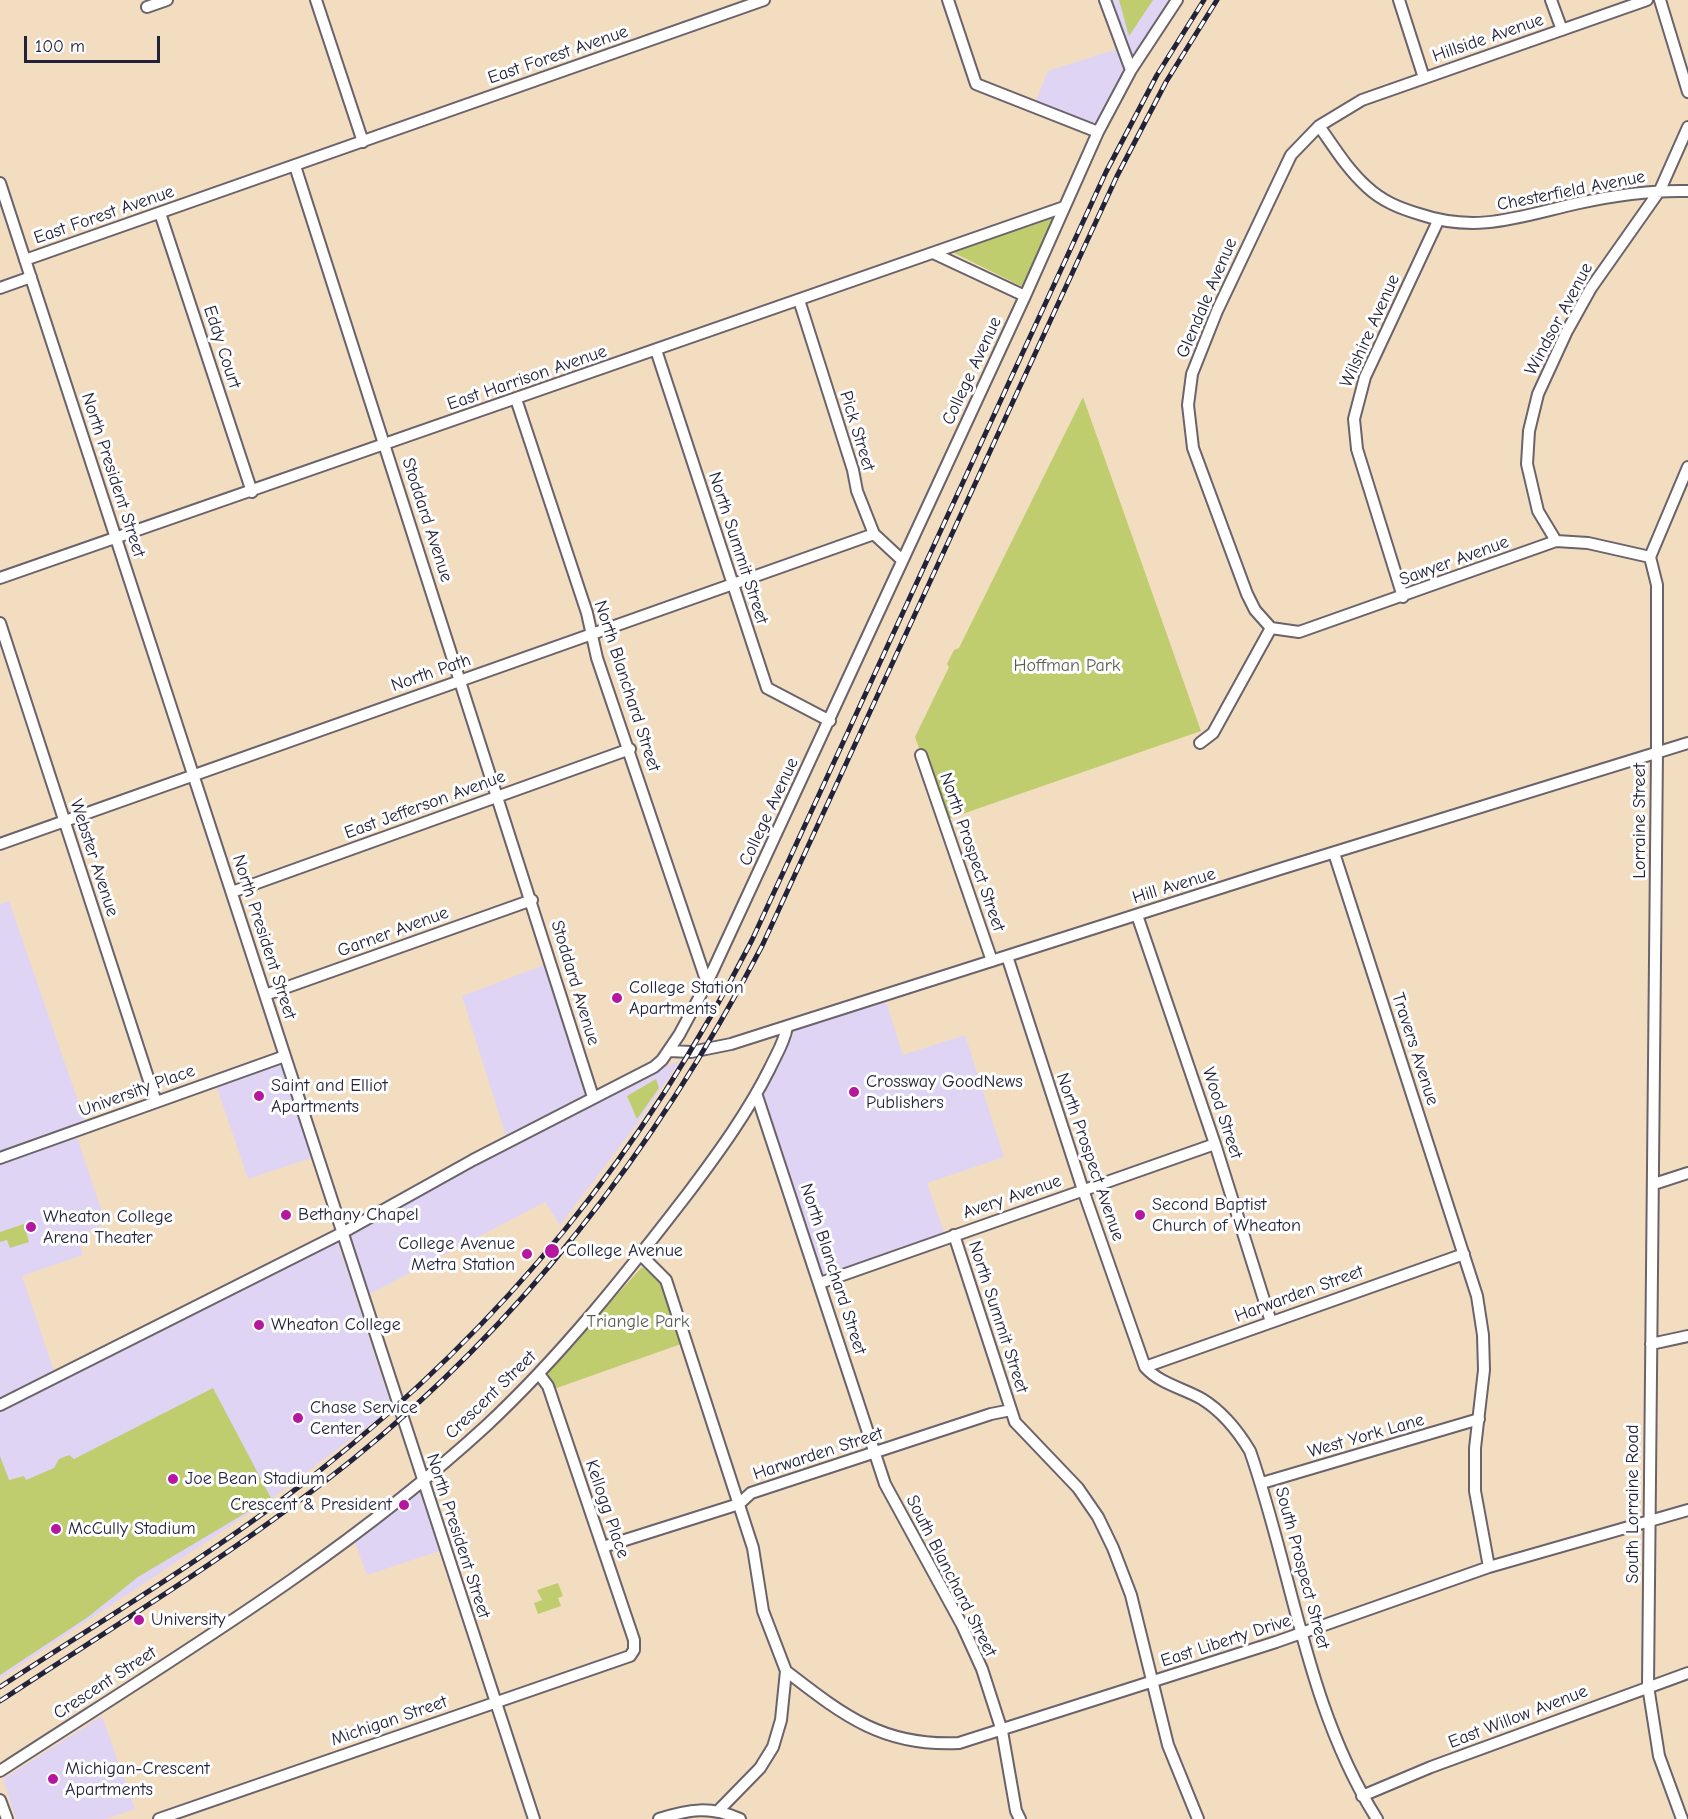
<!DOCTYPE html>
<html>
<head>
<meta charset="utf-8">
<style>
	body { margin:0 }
	#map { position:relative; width:1688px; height:1819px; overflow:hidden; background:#f2ddc0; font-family:"Comic Neue",sans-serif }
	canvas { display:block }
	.scale { position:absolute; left:24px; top:36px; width:136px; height:27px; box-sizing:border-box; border:3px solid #22223b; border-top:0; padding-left:8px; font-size:18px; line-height:21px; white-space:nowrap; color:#22223b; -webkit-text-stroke:4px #fff; paint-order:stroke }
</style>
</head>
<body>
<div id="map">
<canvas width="1688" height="1819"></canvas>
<div class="scale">100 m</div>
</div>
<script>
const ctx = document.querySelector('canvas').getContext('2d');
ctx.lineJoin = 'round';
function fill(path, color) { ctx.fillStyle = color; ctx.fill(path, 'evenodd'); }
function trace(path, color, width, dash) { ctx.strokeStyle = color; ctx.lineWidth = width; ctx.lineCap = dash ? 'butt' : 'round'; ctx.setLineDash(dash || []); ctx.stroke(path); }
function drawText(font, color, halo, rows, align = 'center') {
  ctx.font = font + ' "Comic Neue",sans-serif'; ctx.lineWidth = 6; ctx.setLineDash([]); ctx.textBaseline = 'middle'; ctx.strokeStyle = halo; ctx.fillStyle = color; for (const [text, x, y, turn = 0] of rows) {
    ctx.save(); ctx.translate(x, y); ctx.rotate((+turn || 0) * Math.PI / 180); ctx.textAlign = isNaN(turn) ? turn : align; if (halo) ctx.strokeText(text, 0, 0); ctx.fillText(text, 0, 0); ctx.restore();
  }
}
fill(new Path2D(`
	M 1112,0 L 1171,0 L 1132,59 L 1127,45 Z
	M 1120,48 L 1128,70 L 1097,130 L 1034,105 L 1048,71 Z
	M 9,901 L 88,1130 L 76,1134 L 106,1224 L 77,1235 L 83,1255 L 22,1276 L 55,1374 L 335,1233 L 392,1408 L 271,1499 L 0,1679 L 0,904 Z
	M 547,964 L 589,1095 L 507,1140 L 462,996 Z
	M 885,998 L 903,1055 L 965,1035 L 1004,1157 L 927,1183 L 945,1235 L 823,1279 L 761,1096 L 797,1027 Z
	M 282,1060 L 314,1157 L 248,1179 L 216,1085 Z
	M 680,1061 L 637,1124 L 560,1225 L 545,1202 L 368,1295 L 348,1234 L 651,1072 Z
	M 421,1486 L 442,1550 L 367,1575 L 354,1540 Z
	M 102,1716 L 135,1809 L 106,1819 L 16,1819 L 3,1779 Z`), '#e0d4f4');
fill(new Path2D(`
	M 1119,0 L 1153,0 L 1129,36 Z
	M 1060,211 L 1025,288 L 948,250 Z
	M 1083,397 L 1201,731 L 945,820 L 915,737 L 949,667 L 947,664 L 954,650 L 959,648 Z
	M 656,1079 L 659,1088 L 637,1119 L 627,1096 Z
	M 24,1224 L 29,1242 L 10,1248 L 7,1240 L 0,1242 L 0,1232 Z
	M 642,1267 L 659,1280 L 681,1344 L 554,1389 L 548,1374 L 550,1369 Z
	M 213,1388 L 271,1498 L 138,1577 L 88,1617 L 0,1675 L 0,1456 L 9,1480 L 24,1476 L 26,1480 L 54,1468 L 59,1459 L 69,1455 L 74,1459 Z
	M 558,1583 L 563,1596 L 558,1598 L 561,1606 L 538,1614 L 534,1603 L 542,1600 L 537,1590 Z`), '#c0cd6f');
const minor = new Path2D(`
	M 316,0 L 363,142
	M 948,0 L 976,84 L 1098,132
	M 1105,0 L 1131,70
	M 1399,0 L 1424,78
	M 1551,0 L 1562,30
	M 1660,0 L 1688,92
	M 147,7 L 167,0
	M 1319,126 C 1334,147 1347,169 1367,187 C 1382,201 1399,208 1419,214 C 1478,234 1521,216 1579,203 C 1615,195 1651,190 1688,191
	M 295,166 L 593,1097
	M 0,183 L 534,1819
	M 160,213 L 252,492
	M 933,253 L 1025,296
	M 25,260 L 764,0
	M 0,288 L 31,277
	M 799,300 L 853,470 L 857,491 L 874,534 L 902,560
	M 656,350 L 767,688 L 830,721
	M 516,399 L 587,613 L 597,658 L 707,983
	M 1556,541 L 1538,511 L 1527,464 L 1529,431 L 1538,394 L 1567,331 L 1591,288 L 1660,190 L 1688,127
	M 0,578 L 1064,207
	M 1403,597 L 1357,449 L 1354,419 L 1365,377 L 1438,221
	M 0,623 L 156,1102
	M 1271,628 L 1299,632 L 1556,541 L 1588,543 L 1650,557
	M 1200,743 L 1213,733 L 1271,628 L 1255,610 L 1247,594 L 1193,448 L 1188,405 L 1192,374 L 1217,311 L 1291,155 L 1319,126 L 1362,100 L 1647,0
	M 921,755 L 992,961
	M 0,844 L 874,534
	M 1334,853 L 1477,1296 L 1483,1335 L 1484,1370 L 1475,1448 L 1475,1491 L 1489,1567
	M 232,892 L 630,749
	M 1137,915 L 1215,1144 L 1271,1322
	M 1007,956 L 1083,1190 L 1145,1367 C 1160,1384 1183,1388 1202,1399 C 1223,1412 1238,1431 1250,1451 C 1293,1574 1306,1707 1377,1819
	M 265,995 L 532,900
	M 669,1051 L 691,1052 L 731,1044 L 1280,869 L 1688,743
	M 757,1096 L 885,1484 L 962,1625 L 982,1669 L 1002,1731 L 1016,1811 L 1020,1819
	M 0,1158 L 285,1056
	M 1654,1184 L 1688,1173
	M 954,1235 L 1015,1422 L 1078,1488 L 1098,1517 L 1113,1548 L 1131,1595 L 1168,1745 L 1198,1819
	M 641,1255 L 666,1280 L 753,1548 L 763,1611 L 786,1671 L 781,1720 L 773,1747 L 760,1768 L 719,1810
	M 820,1283 L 1215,1144
	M 1651,1344 L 1688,1336
	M 1145,1367 L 1464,1254
	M 0,1405 L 342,1233 L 473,1160 L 654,1067 L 662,1060 L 679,1035 L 707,983 L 1025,296 L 1098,132 L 1131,70 L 1177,0
	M 1262,1483 L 1479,1419
	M 603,1547 L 739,1504 L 751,1493 L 991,1414 L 1011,1410
	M 786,1671 C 843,1715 883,1747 959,1743 L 1276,1642 L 1489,1567 L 1688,1510
	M 0,1771 C 166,1663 340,1560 486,1426 C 562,1355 626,1274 689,1192 C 719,1152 748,1112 770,1068 C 777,1053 784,1043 787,1027
	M 1362,1796 L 1431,1767 L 1688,1673
	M 0,1800 L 7,1819
	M 159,1819 L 630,1656 L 634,1650 L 634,1640 L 548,1386 L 539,1374
	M 659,1819 C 689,1809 711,1806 740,1819
	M 1682,1819 L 1659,1756 L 1648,1686 L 1657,752 L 1657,585 L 1650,557 L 1688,467`);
trace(minor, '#6b636a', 14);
trace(minor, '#fff', 10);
const rail = new Path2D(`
	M 0,1687 C 107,1617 218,1551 318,1472 C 505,1324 644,1152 752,940 L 1106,172 L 1157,75 L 1204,0
	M 0,1701 C 119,1623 241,1549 352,1460 C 525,1320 660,1142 762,946 L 1117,176 L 1166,82 L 1217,0`);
trace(rail, '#22223b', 5);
trace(rail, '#fff', 3, [9]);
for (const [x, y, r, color] of [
	[617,998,6,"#b5179e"],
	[854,1092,6,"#b5179e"],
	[259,1096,6,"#b5179e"],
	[286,1215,6,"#b5179e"],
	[1140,1215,6,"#b5179e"],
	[31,1227,6,"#b5179e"],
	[552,1251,8,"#b5179e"],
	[527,1254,6,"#b5179e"],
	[259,1325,6,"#b5179e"],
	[298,1418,6,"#b5179e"],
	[173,1479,6,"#b5179e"],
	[404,1505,6,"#b5179e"],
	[56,1529,6,"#b5179e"],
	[139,1620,6,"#b5179e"],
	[53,1779,6,"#b5179e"]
]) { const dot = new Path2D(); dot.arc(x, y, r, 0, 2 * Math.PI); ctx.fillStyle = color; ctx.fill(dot); trace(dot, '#fff', 2); }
drawText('18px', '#22223b', '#fff', [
	["Hillside Avenue",1488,38,-19],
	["East Forest Avenue",558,55,-19],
	["Chesterfield Avenue",1571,191,-11],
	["East Forest Avenue",104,215,-19],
	["Glendale Avenue",1207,298,-67],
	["Windsor Avenue",1559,319,-62],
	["Wilshire Avenue",1370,331,-66],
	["Eddy Court",222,347,72],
	["College Avenue",972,371,-65],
	["East Harrison Avenue",527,378,-19],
	["Pick Street",857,431,73],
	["North President Street",113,475,72],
	["Stoddard Avenue",427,520,72],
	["North Summit Street",738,548,72],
	["Sawyer Avenue",1454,561,-20],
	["North Path",431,673,-19],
	["North Blanchard Street",627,686,72],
	["East Jefferson Avenue",425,805,-20],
	["College Avenue",769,812,-65],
	["Lorraine Street",1640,821,-90],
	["North Prospect Street",972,852,71],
	["Webster Avenue",94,858,72],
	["Hill Avenue",1174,886,-17],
	["Garner Avenue",393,932,-20],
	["North President Street",264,937,72],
	["Stoddard Avenue",575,983,73],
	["Travers Avenue",1415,1049,72],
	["University Place",137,1091,-20],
	["Wood Street",1222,1113,72],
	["North Prospect Avenue",1090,1157,71],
	["Avery Avenue",1012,1197,-19],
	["North Blanchard Street",833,1269,72],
	["Harwarden Street",1299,1294,-20],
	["North Summit Street",998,1317,72],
	["Crescent Street",491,1395,-44],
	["West York Lane",1366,1436,-16],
	["Harwarden Street",818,1454,-18],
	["South Lorraine Road",1633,1504,-90],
	["Kellogg Place",607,1509,71],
	["North President Street",458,1536,72],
	["South Prospect Street",1302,1568,75],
	["South Blanchard Street",951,1576,63],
	["East Liberty Drive",1226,1641,-18],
	["Crescent Street",105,1683,-33],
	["East Willow Avenue",1518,1717,-21],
	["Michigan Street",389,1721,-19]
]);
drawText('18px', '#595e4d', '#fff', [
	["Hoffman Park",1067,666],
	["Triangle Park",638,1322]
]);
drawText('18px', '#22223b', '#fff', [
	["College Station",629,988],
	["Apartments",629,1009],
	["Crossway GoodNews",866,1082],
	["Publishers",866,1103],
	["Saint and Elliot",271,1086],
	["Apartments",271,1107],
	["Second Baptist",1152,1205],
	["Church of Wheaton",1152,1226],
	["Bethany Chapel",298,1215],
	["Wheaton College",43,1217],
	["Arena Theater",43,1238],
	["College Avenue",515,1244,"right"],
	["Metra Station",515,1265,"right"],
	["College Avenue",566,1251],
	["Wheaton College",271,1325],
	["Chase Service",310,1408],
	["Center",310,1429],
	["Joe Bean Stadium",185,1479],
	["Crescent & President",392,1505,"right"],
	["McCully Stadium",68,1529],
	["University",151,1620],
	["Michigan-Crescent",65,1769],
	["Apartments",65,1790]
], 'left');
</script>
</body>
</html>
